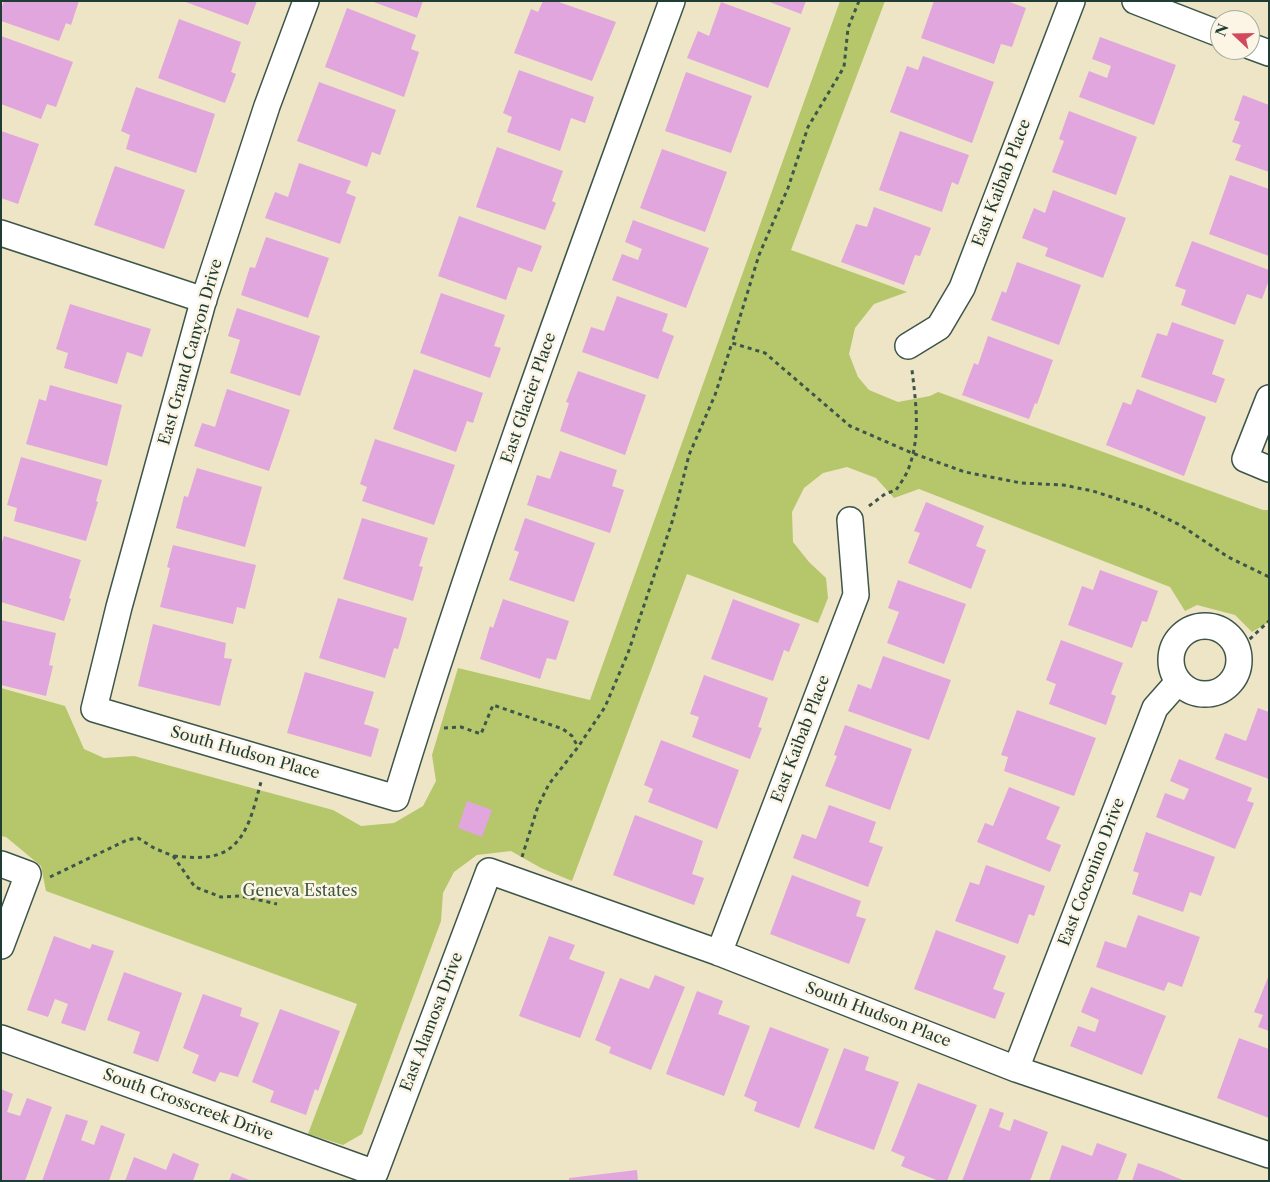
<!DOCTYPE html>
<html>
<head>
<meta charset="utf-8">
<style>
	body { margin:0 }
	#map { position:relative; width:1270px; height:1182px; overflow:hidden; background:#ede5c5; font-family:"Libre Caslon Text",serif }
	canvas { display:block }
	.frame { position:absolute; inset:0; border:2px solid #1f3d34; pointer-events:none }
	.north { position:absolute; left:1210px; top:10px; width:50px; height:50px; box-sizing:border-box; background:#fcf5e5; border:1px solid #a4ab9e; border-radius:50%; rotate:291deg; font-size:14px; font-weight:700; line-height:20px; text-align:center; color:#1f3d34 }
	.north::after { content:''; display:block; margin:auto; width:18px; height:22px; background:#d1495b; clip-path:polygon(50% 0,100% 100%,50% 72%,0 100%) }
</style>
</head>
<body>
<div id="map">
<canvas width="1270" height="1182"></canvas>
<div class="frame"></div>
<div class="north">N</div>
</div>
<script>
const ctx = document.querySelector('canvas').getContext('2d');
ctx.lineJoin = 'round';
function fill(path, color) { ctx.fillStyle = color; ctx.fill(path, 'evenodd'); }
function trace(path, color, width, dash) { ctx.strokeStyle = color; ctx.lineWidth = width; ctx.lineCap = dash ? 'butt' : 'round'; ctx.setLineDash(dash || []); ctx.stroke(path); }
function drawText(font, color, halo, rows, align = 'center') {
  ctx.font = font + ' "Libre Caslon Text",serif'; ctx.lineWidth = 5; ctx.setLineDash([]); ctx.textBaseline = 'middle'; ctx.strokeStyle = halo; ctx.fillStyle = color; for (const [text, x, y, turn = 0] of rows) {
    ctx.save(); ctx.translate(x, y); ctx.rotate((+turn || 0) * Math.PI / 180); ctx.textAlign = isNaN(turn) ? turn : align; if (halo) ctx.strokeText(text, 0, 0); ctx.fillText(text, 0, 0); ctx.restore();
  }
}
fill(new Path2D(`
	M 840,1 L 885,1 L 791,250 L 907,292 L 874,304 L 855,328 L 849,354 L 858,377 L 869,390 L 898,402 L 930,396 L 938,392 L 1263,510 L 1269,510 L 1269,622 L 1252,632 L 1235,615 L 1197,605 L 1185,611 L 1170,587 L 919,489 L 894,498 L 876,478 L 847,467 L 823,473 L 804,488 L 792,512 L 793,542 L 809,562 L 826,578 L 828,598 L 818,623 L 687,574 L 572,881 L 541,868 L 511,851 L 477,855 L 454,872 L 443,893 L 441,921 L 362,1134 L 343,1145 L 308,1134 L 357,1004 L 46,891 L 41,866 L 6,837 L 1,836 L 1,688 L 65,706 L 84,749 L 104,758 L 134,756 L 333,810 L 361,826 L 394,823 L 423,806 L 436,781 L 432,755 L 458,668 L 590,700 Z`), '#b5c76a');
fill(new Path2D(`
	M 4,1 L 79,1 L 71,25 L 66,23 L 59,41 L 1,21 L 1,9 Z
	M 183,1 L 257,1 L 248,25 Z
	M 371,1 L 423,1 L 417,18 Z
	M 543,1 L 556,1 L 616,22 L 592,81 L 514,53 L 531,9 L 538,12 Z
	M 767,1 L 806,1 L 801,14 Z
	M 934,1 L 1007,1 L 1026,8 L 1012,47 L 1001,44 L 994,64 L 921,38 Z
	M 721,2 L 791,28 L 768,88 L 687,58 L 698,31 L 709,36 Z
	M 347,8 L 416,35 L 411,49 L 419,52 L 404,97 L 325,67 Z
	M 179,19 L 241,42 L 231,72 L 236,74 L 225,103 L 158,78 Z
	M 1,36 L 73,62 L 56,107 L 47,104 L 41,119 L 1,104 Z
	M 1100,37 L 1176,65 L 1154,125 L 1079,97 L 1089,71 L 1107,78 L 1111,66 L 1092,59 Z
	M 923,56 L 994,82 L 972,143 L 890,112 L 907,66 L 918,70 Z
	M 519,70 L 594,97 L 585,123 L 571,118 L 560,151 L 507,132 L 512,117 L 503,113 Z
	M 686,72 L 752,96 L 731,153 L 665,131 Z
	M 319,82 L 396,110 L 380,155 L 372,152 L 367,167 L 297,141 Z
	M 136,87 L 215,114 L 196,173 L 126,149 L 130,135 L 121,131 Z
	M 1243,95 L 1269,105 L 1269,172 L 1235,160 L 1241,145 L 1232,142 L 1240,122 L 1234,120 Z
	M 1069,111 L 1137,137 L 1116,195 L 1052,172 L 1064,141 L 1059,139 Z
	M 1,131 L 39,144 L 18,204 L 1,198 Z
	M 900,131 L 969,155 L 958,185 L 952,182 L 942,212 L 879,190 Z
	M 497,147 L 563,171 L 552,201 L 556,203 L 545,230 L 476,207 Z
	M 662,149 L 727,172 L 705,232 L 640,208 Z
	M 299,163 L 351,181 L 346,193 L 356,197 L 340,244 L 265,218 L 275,192 L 288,197 Z
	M 115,166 L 185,190 L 164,249 L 94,225 Z
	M 1230,175 L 1269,189 L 1269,256 L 1209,234 Z
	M 1053,190 L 1126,218 L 1103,278 L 1045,256 L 1048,248 L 1022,238 L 1034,208 L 1045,213 Z
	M 874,207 L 931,228 L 920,256 L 915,255 L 904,285 L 841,262 L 856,224 L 867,227 Z
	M 459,216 L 542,246 L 532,272 L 518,267 L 506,300 L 438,276 Z
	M 633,220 L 709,248 L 686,308 L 612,280 L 622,254 L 638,260 L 642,249 L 625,242 Z
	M 266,237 L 329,258 L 308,318 L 241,295 L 250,267 L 255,268 Z
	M 1192,241 L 1269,270 L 1269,280 L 1262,299 L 1247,294 L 1235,325 L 1181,305 L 1186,290 L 1175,286 Z
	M 1017,262 L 1081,285 L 1059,345 L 991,320 L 1002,291 L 1006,293 Z
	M 441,293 L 505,315 L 494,346 L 501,348 L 490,378 L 420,353 Z
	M 617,296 L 668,314 L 662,331 L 674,336 L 658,379 L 582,352 L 591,327 L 604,331 Z
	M 70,304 L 151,329 L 142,357 L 127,352 L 117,384 L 64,368 L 68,353 L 56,349 Z
	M 237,308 L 320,336 L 300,396 L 230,373 L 240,340 L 228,336 Z
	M 1172,322 L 1224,340 L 1212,374 L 1225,379 L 1216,403 L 1141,377 L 1157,333 L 1167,336 Z
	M 988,336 L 1053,360 L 1037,404 L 1035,403 L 1029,419 L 962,395 L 974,363 L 978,365 Z
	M 414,369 L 483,393 L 473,423 L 467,421 L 456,452 L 393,429 Z
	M 578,371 L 646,395 L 625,455 L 560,431 L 569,403 L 566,402 Z
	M 50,385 L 122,405 L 107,466 L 26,444 L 39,399 L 46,401 Z
	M 227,389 L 290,410 L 269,471 L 194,446 L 202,423 L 215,427 Z
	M 1137,389 L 1206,417 L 1184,476 L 1106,445 L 1123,402 L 1131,405 Z
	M 375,439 L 455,465 L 434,525 L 362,501 L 367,487 L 360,484 Z
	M 560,451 L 617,470 L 612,486 L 624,490 L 610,533 L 527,505 L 537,475 L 550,479 Z
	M 21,457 L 102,480 L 96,501 L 98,502 L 86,541 L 14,521 L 17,508 L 7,505 Z
	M 197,468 L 262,487 L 245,547 L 176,528 L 184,496 L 188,497 Z
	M 926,502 L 984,526 L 976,546 L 986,550 L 971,589 L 908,563 L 920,533 L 914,531 Z
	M 362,518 L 428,538 L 419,566 L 423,567 L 413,601 L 343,579 Z
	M 525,518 L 595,543 L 574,602 L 509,580 L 519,552 L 514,550 Z
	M 4,536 L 81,560 L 69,598 L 71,599 L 64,621 L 1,602 L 1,545 Z
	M 173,545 L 256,565 L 245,609 L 237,607 L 233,624 L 160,607 L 170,568 L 167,567 Z
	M 1100,570 L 1158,591 L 1147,622 L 1142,621 L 1132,648 L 1068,625 L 1082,586 L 1093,590 Z
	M 898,580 L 966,604 L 944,664 L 887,643 L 899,612 L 888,608 Z
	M 338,598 L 407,618 L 398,649 L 394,648 L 385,678 L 319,658 Z
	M 503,599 L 569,621 L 556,660 L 547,658 L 540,679 L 480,659 L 490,626 L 493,628 Z
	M 733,599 L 800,624 L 789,652 L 784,650 L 773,681 L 711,659 Z
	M 1,620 L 56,633 L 49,665 L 53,666 L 46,696 L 1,685 Z
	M 153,624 L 226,643 L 224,658 L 232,659 L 220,706 L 138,686 Z
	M 1061,640 L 1123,663 L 1111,694 L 1116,696 L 1106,725 L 1049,704 L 1056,684 L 1046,680 Z
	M 883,656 L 951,680 L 929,740 L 848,711 L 858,684 L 871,689 Z
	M 305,672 L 374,692 L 364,724 L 379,729 L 371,757 L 287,733 Z
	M 704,675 L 768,698 L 758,727 L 762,728 L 750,759 L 692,737 L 699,717 L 690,714 Z
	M 1258,708 L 1269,712 L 1269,779 L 1215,759 L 1225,733 L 1246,741 Z
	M 1017,710 L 1096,738 L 1074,796 L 1004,771 L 1008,757 L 1001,755 Z
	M 845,725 L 912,749 L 890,810 L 825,786 L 837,756 L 834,755 Z
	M 661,740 L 739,770 L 717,829 L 648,802 L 653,789 L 644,785 Z
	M 1179,759 L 1252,788 L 1247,801 L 1254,803 L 1235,849 L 1156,817 L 1165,793 L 1184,800 L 1189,789 L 1170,781 Z
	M 1009,787 L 1060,807 L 1046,839 L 1061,845 L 1050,872 L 977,842 L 985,823 L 993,826 Z
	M 467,801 L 492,810 L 482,837 L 458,828 Z
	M 829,805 L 876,822 L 869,842 L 883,847 L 868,887 L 793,858 L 802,834 L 816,839 Z
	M 635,815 L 703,841 L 692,874 L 704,878 L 694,905 L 613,875 Z
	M 1146,832 L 1215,857 L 1201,896 L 1190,892 L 1183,912 L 1132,894 L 1139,873 L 1133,871 Z
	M 986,865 L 1045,886 L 1034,916 L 1029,914 L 1018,944 L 955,921 L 970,882 L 979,885 Z
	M 792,875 L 861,901 L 856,916 L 866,919 L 849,964 L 770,934 Z
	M 1138,915 L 1200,937 L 1182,987 L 1168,982 L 1164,991 L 1096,967 L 1105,941 L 1126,948 Z
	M 936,930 L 1006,956 L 993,989 L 1005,993 L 995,1019 L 914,989 Z
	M 54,936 L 90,949 L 92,944 L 114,951 L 85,1031 L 61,1023 L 68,1004 L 55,999 L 48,1017 L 27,1010 Z
	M 549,936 L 575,945 L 569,959 L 605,972 L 580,1038 L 519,1016 Z
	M 124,972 L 182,993 L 158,1062 L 133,1053 L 140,1032 L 107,1020 Z
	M 655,975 L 685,987 L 651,1070 L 609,1053 L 611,1047 L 595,1040 L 620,978 L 649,989 Z
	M 1269,975 L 1269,1031 L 1258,1027 L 1263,1015 L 1254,1012 Z
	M 1091,987 L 1166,1016 L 1142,1075 L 1070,1046 L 1078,1026 L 1095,1032 L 1099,1020 L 1081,1012 Z
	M 697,991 L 723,1001 L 718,1014 L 750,1026 L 724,1096 L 666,1074 Z
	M 203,994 L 242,1008 L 240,1016 L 259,1023 L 238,1077 L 220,1072 L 215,1082 L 192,1073 L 199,1055 L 183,1048 Z
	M 280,1009 L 340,1031 L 318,1091 L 315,1089 L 306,1115 L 270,1102 L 274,1091 L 252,1082 Z
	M 770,1027 L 829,1049 L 799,1128 L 754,1111 L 757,1102 L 744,1096 Z
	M 1239,1038 L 1269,1049 L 1269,1118 L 1217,1098 Z
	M 844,1048 L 869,1057 L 865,1070 L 899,1082 L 874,1150 L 814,1128 Z
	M 918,1083 L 977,1105 L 947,1181 L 939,1181 L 901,1166 L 905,1157 L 891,1151 Z
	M 1,1089 L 13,1094 L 7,1112 L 20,1116 L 27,1098 L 52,1107 L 25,1181 L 1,1180 Z
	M 990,1108 L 1004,1113 L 999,1127 L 1010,1131 L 1014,1119 L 1048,1132 L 1030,1181 L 962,1181 Z
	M 66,1114 L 88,1121 L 81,1140 L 94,1145 L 101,1125 L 125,1134 L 109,1181 L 42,1181 Z
	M 1097,1143 L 1127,1154 L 1117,1181 L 1049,1181 L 1062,1145 L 1092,1156 Z
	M 173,1153 L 199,1164 L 193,1181 L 125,1181 L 134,1157 L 166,1170 Z
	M 1138,1163 L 1161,1171 L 1185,1181 L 1132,1181 Z
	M 637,1170 L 638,1181 L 569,1181 L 569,1178 Z
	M 232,1173 L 252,1181 L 229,1181 Z`), '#e1a6dd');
const minor = new Path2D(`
	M 306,1 L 267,106 L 203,302 L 119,607 L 94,709 L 396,798 C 478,529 576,265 672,1
	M 1135,1 L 1220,34
	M 1250,46 L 1269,53
	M 1,233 L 204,300
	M 908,346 L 939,327 L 962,288 L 1072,1
	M 1269,398 L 1245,459 L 1269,469
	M1171 660a34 34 0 1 1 68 0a34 34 0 1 1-68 0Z
	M 1,864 L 28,874 L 1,946
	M 719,953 L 856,595 L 850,520
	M 1,1038 L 375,1173 L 489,871 L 717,952 L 1016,1069 L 1269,1155
	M 1016,1069 L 1155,708 L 1178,682`);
trace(minor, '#3e564a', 28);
trace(new Path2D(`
	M 859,1 L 848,28 L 844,67 L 808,127 L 788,188 L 759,255 L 732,343 L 765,353 L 850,426 L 912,453 L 965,472 L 1021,483 L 1063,485 L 1093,491 L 1145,508 L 1182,526 L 1228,557 L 1269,577
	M 869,506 L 885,494 L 896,490 C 900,484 905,477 908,470 C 921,437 916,404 912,370
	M 1238,650 L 1269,621
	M 444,728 L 461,727 L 481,734 L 493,705 L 563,729 L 572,736 L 578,747
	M 174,856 C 184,857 195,858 205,857 C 246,854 252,813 261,782
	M 522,857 L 538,806 L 549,784 L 578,747 L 605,707 L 628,653 L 673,519 L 689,455 L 715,395 L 732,343
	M 50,877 L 127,840 L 138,838 L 154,848 L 173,856 L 195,887 L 221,897 L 241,896 L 277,904`), '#3e564a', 3, [4, 4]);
trace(minor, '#fff', 25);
drawText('16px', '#1f3d34', '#fcf5e5', [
	["East Kaibab Place",1002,183,-69],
	["East Grand Canyon Drive",191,352,-74],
	["East Glacier Place",529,398,-71],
	["East Kaibab Place",801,739,-69],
	["South Hudson Place",245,753,16],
	["East Coconino Drive",1092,872,-69],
	["South Hudson Place",878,1015,21],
	["East Alamosa Drive",432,1022,-69],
	["South Crosscreek Drive",188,1105,20]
]);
drawText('16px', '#3d593f', '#fcf5e5', [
	["Geneva Estates",300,891]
]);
</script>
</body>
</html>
